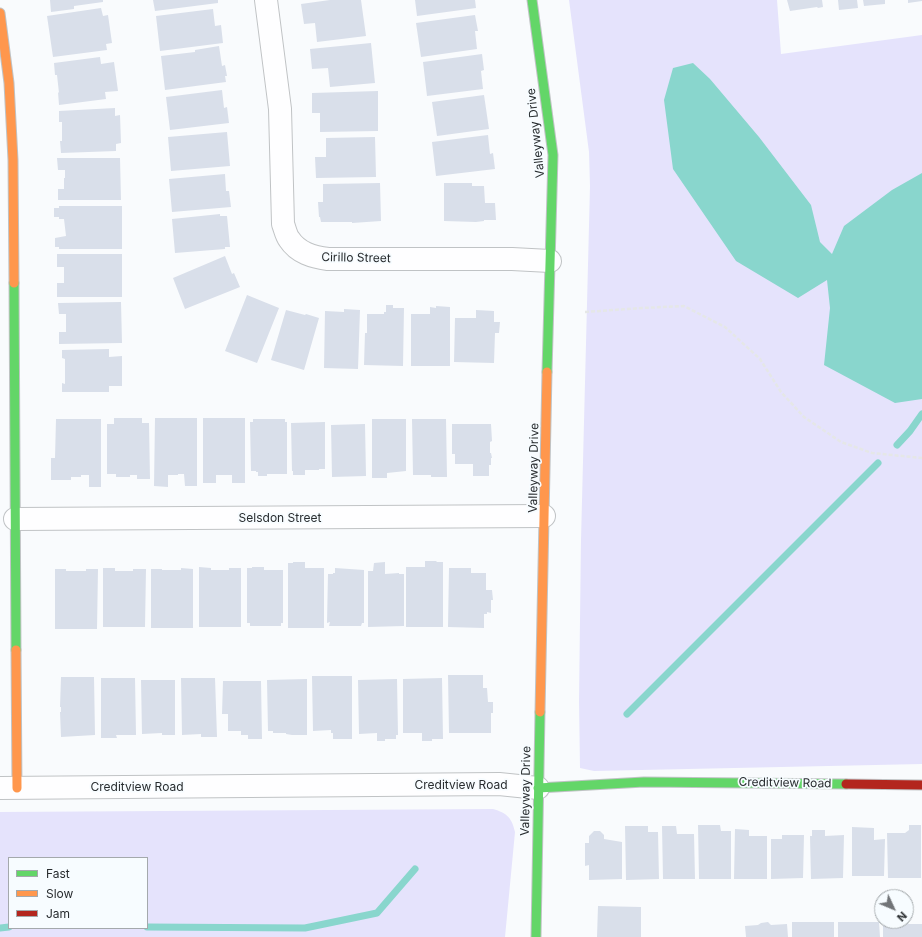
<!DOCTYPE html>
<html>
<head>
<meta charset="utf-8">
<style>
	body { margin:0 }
	#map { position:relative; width:922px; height:937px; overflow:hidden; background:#f9fbfd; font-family:Inter,sans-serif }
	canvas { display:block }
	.legend { position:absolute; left:8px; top:857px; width:140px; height:72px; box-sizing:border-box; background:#f7fcff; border:1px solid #a4a9ac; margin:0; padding:5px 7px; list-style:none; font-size:12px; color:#282c2f }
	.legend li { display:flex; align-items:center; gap:8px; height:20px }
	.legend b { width:20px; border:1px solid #a4a9ac }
	.north { position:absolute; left:874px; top:889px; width:40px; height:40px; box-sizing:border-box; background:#f7fcff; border:1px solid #a4a9ac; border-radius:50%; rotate:134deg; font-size:11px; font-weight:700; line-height:16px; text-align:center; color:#282c2f }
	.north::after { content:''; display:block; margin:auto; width:14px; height:18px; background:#717477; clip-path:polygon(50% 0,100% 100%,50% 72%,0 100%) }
</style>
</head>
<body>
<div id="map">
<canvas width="922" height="937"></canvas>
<ul class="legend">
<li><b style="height:5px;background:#63d668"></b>Fast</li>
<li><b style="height:5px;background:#ff974d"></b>Slow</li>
<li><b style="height:5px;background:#b3261e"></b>Jam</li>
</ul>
<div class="north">N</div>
</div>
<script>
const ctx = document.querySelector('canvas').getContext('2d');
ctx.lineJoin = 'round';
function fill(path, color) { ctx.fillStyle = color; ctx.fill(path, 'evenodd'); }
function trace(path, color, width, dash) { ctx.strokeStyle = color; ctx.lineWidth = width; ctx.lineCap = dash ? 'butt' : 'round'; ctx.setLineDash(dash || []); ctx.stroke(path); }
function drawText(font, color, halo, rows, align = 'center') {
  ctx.font = font + ' Inter,sans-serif'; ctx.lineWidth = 3.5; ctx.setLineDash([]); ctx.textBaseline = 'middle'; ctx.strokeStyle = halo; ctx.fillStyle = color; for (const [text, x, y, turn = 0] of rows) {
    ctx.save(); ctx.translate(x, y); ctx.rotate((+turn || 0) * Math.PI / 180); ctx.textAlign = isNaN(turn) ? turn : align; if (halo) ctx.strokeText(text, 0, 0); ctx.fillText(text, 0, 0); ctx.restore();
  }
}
fill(new Path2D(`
	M 569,0 L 777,0 L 781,54 L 922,35 L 922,764 L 594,771 L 580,768 L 579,701 L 581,540 L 590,186 L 589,152 Z
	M 493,809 C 507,813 512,818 515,832 L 505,937 L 0,937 L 0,812 ZM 9,858 L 147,858 L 147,928 L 9,928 Z`), '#e5e3fc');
fill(new Path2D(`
	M 693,63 L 710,79 L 759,137 L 811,205 L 820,242 L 832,254 L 844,226 L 892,190 L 922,173 L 922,399 L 895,403 L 824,365 L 830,308 L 827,280 L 798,298 L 736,261 L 673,169 L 664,100 L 673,68 Z`), '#89d6cd');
trace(new Path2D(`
	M 897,445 L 910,431 L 922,414
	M 627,714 L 878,463
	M 147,927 L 305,928 L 377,913 L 415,869
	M 0,928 L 9,927`), '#89d6cd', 7);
fill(new Path2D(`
	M 50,0 L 103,0 L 103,2 L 74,6 L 74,9 L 51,12 Z
	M 153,0 L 218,0 L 218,3 L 155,11 Z
	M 330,0 L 361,0 L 366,36 L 317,42 L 315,23 L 304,24 L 301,4 Z
	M 415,0 L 475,0 L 476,8 L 417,16 Z
	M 787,0 L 822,0 L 823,7 L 818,8 L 817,7 L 790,11 Z
	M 838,0 L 857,0 L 858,8 L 839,10 Z
	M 863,0 L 885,0 L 885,4 L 864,6 Z
	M 908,0 L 922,0 L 922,1 L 908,3 Z
	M 101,8 L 103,16 L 108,15 L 112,43 L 106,44 L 107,50 L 53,57 L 47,16 Z
	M 213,9 L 215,26 L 221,25 L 223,43 L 160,51 L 156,16 Z
	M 475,15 L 478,31 L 475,31 L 477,49 L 421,57 L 416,23 Z
	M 371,43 L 375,83 L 330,87 L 328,68 L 312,69 L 310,49 Z
	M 219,46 L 222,66 L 225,65 L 227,76 L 225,76 L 226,82 L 165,90 L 161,56 L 195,52 L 195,50 Z
	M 482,54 L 484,70 L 481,71 L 483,89 L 427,96 L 423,62 Z
	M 100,57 L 101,64 L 114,62 L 118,91 L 105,92 L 106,99 L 59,105 L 58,92 L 59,93 L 57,75 L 55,75 L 54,63 Z
	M 222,90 L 224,108 L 227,107 L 229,123 L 170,130 L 166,97 Z
	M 378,91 L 378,131 L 320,132 L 320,113 L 312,113 L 312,93 Z
	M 484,95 L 489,129 L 437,136 L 432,102 Z
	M 115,108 L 115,116 L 120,115 L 121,143 L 116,144 L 116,151 L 61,153 L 60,141 L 62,141 L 62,122 L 59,122 L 59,111 Z
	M 227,132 L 230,166 L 171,171 L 168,137 Z
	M 488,135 L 490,154 L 493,153 L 495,169 L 436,176 L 432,142 Z
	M 375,137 L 376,177 L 316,178 L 315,157 L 326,157 L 326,138 Z
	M 57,158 L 120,158 L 121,200 L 58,200 L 58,189 L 64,189 L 64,178 L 65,178 L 65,170 L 58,170 Z
	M 225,174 L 226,191 L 229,191 L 231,207 L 172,212 L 169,179 Z
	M 380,183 L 381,221 L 352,223 L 352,222 L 321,222 L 320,217 L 319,217 L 318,202 L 323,202 L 323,184 Z
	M 444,183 L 472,183 L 472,186 L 484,186 L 485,203 L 495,203 L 496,220 L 484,220 L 484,221 L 476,222 L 444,221 Z
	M 59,206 L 122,206 L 122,249 L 59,249 L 59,247 L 55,247 L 55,238 L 66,236 L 64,219 L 59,219 L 59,217 L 54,217 L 54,208 L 59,208 Z
	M 220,214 L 220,216 L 227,216 L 230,247 L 225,247 L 225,249 L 175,253 L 172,219 Z
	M 57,254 L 122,254 L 122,297 L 57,297 L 57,283 L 64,283 L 64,267 L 57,267 Z
	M 225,256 L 232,274 L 234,273 L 240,287 L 185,309 L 173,278 Z
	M 247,295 L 279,308 L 257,363 L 225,351 Z
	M 121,302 L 122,343 L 59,344 L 59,332 L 66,332 L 66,314 L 59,314 L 58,303 Z
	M 386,305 L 393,305 L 393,308 L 404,308 L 403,366 L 364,365 L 365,333 L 367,333 L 367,314 L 384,314 L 384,312 L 386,312 Z
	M 436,306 L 450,307 L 450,366 L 411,366 L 411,314 L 430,314 L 430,307 L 436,308 Z
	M 344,309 L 360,310 L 358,369 L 324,368 L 325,311 L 344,312 Z
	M 286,310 L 305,315 L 306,314 L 319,318 L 304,370 L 271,360 Z
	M 476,310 L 494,311 L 494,322 L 500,322 L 499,333 L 495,333 L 494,363 L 454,362 L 455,318 L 476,318 Z
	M 109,349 L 109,357 L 122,356 L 122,386 L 109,386 L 109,392 L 62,392 L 62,383 L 65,384 L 65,359 L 62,358 L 62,350 Z
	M 114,418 L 142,418 L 142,423 L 149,423 L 150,479 L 137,479 L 137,475 L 130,475 L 130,477 L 116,477 L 116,474 L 107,474 L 107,424 L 114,424 Z
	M 155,418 L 197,418 L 197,486 L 185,486 L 184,474 L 178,474 L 178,475 L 168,475 L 168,487 L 154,486 Z
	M 203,418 L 245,418 L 245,483 L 232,483 L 232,475 L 216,475 L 216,483 L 203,483 Z
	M 56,419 L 101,419 L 101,487 L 89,487 L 89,475 L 81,475 L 81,477 L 71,477 L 71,480 L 51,480 L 51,458 L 55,458 Z
	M 253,419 L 285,419 L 285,422 L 287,422 L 287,474 L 267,474 L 267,476 L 258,476 L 258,472 L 256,472 L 256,471 L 251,471 L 250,422 L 253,422 Z
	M 372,419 L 406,419 L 406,471 L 387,473 L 387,478 L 372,478 Z
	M 412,419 L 446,419 L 447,477 L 431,477 L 431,475 L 413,475 Z
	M 325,422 L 325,469 L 319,469 L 319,470 L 305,470 L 305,475 L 293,475 L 293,471 L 292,471 L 291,423 Z
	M 365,424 L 366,476 L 332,477 L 331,425 Z
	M 452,424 L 491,424 L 492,441 L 490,442 L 490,453 L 491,453 L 492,458 L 491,458 L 491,465 L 489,465 L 489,476 L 473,476 L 473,464 L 455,464 L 455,454 L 452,454 Z
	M 425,561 L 436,561 L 437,562 L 443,562 L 443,627 L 406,627 L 406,567 L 425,567 Z
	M 293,562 L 305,562 L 305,568 L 324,568 L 324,628 L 288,628 L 288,563 L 293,563 Z
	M 385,562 L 385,574 L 399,573 L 399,574 L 404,574 L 404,626 L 368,627 L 368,571 L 373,571 L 374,563 Z
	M 199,567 L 211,568 L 211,570 L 229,570 L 229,568 L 241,568 L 241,627 L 199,627 Z
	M 252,567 L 264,567 L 264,570 L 283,570 L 283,623 L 281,623 L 281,626 L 250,626 L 250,623 L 247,623 L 247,568 L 252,568 Z
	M 103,568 L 115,568 L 115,571 L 133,571 L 133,569 L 146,569 L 145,627 L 103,627 Z
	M 181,568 L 193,569 L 193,628 L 151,628 L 151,569 L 162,569 L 162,570 L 181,570 Z
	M 335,568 L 364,570 L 364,623 L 362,623 L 361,626 L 329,626 L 330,622 L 327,623 L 328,574 L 333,574 L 333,573 L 335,573 Z
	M 449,568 L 471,568 L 471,573 L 486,573 L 486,590 L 492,590 L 493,600 L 491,600 L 491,613 L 487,612 L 487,614 L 484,614 L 484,628 L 448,627 Z
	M 55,569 L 66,569 L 66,571 L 86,571 L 86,569 L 98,569 L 97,629 L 55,629 Z
	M 448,675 L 483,675 L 483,688 L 487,688 L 488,702 L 493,702 L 493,713 L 491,713 L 491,733 L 449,733 Z
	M 312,676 L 352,676 L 352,739 L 333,739 L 333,733 L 331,733 L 331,730 L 313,731 Z
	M 61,677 L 94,677 L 95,735 L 61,737 L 60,712 L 61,712 L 61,707 L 60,707 Z
	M 101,678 L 135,678 L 136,735 L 116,735 L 117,738 L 101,738 Z
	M 181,678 L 215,678 L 217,737 L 201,737 L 201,734 L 182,735 Z
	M 442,678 L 443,739 L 432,739 L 432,741 L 422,741 L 422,733 L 403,733 L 403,679 Z
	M 307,679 L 307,735 L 292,735 L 286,734 L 286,733 L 273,733 L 273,731 L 268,731 L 267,680 Z
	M 397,679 L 398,735 L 396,735 L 396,739 L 385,739 L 385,741 L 377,741 L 377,733 L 359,734 L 358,680 Z
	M 141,680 L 175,680 L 175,735 L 162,735 L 162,733 L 142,734 Z
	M 223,681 L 261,681 L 262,739 L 248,739 L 248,735 L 241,735 L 241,731 L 228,731 L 228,714 L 222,714 Z
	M 698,825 L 720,825 L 721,831 L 731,831 L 731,879 L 699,879 Z
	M 909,825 L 921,825 L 921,878 L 888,878 L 887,833 L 905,833 L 909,830 Z
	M 625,826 L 648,826 L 648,832 L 658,832 L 659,879 L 626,880 Z
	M 662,826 L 676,826 L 677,834 L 694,834 L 695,879 L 663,879 Z
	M 852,827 L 874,828 L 874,840 L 885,839 L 884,876 L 852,876 Z
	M 735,829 L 749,830 L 749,836 L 767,836 L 767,879 L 734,879 Z
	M 812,830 L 825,830 L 825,836 L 844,835 L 843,878 L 811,879 L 810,836 L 812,836 Z
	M 594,831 L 600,831 L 604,835 L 604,839 L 622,842 L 622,879 L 589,880 L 589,865 L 585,866 L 585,843 L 589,843 L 589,836 Z
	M 782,835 L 804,835 L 803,878 L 771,879 L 771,839 L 782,839 Z
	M 598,906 L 641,907 L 641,937 L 597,937 Z
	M 906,921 L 909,924 L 922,924 L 922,937 L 883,937 L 883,924 L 896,924 L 899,922 Z
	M 768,922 L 771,925 L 787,924 L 788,937 L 746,937 L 745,926 L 758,925 L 761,923 Z
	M 792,922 L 834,922 L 834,937 L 792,937 Z
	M 838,922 L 879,922 L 880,937 L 838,937 Z`), '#d9dfea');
const street = new Path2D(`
	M 266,0 L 280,109 L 283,224 C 285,229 286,235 289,239 C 298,253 313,257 328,259 L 512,259 L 550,261
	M 15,519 L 544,516
	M 0,788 L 499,784 L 538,788`);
const fast = new Path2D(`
	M 532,0 L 553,155 L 547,372
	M 14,283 L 16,650
	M 538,788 L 644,782 L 846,784
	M 536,937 L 540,712`);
const slow = new Path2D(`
	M 0,13 L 9,83 L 13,160 L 14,283
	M 16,650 L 17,788
	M 540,712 L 547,372`);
const jam = new Path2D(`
	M 846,784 L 922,785`);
trace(street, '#c0c3c5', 24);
trace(fast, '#c0c3c5', 11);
trace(slow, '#c0c3c5', 11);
trace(jam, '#c0c3c5', 11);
trace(new Path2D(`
	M 585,312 L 642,308 L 684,306 L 725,327 L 760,359 L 781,392 L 804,417 L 841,442 L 872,453 L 922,458`), '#e5e7e7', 2.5, [4, 2]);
trace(street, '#fefeff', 22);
trace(fast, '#63d668', 9);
trace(slow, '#ff974d', 9);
trace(jam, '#b3261e', 9);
drawText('12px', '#282c2f', '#f7fcff', [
	["Valleyway Drive",536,133,-96],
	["Cirillo Street",356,258,1],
	["Valleyway Drive",534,468,-89],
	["Selsdon Street",280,518],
	["Creditview Road",785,783,1],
	["Creditview Road",461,785],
	["Creditview Road",137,787],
	["Valleyway Drive",526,791,-89]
]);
</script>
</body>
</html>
